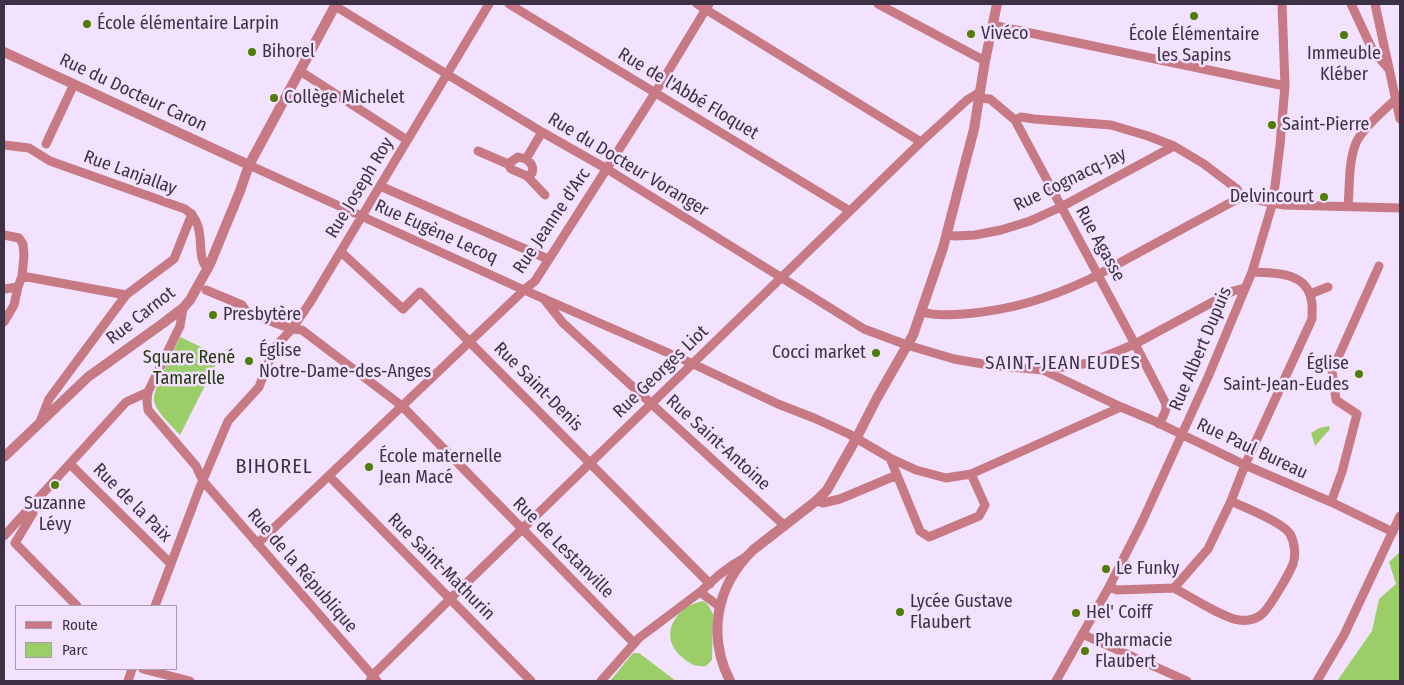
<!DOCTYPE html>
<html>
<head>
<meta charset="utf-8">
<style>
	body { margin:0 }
	#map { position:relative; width:1404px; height:685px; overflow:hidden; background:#f2e1ff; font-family:"Fira Sans Condensed",sans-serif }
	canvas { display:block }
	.frame { position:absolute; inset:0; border:5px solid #3d3245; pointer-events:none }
	.legend { position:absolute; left:15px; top:605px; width:162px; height:65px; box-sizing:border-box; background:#f2e1ff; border:1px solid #aa9bb5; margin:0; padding:6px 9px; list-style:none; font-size:15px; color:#3d3245 }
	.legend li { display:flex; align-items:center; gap:10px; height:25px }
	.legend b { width:25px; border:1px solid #aa9bb5 }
</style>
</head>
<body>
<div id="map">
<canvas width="1404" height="685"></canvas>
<div class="frame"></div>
<ul class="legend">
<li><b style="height:6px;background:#c77984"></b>Route</li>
<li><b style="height:14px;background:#9bce68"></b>Parc</li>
</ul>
</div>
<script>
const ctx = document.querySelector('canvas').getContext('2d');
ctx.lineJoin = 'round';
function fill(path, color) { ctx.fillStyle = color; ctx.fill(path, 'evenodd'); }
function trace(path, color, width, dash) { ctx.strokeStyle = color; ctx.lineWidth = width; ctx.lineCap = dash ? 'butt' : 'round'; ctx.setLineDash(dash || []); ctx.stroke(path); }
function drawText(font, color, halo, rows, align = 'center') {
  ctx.font = font + ' "Fira Sans Condensed",sans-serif'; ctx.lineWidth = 5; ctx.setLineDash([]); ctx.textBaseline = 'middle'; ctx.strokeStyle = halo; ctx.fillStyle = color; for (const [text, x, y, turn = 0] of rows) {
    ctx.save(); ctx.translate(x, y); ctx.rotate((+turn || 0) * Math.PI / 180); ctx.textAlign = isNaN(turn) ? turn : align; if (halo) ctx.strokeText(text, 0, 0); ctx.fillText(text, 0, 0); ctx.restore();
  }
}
fill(new Path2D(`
	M 180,337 L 220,356 L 180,435 C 173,427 155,411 154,400 C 153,389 174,350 180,337 Z
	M 1329,426 L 1330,429 L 1315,446 L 1311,433 L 1319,428 Z
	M 1400,552 L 1400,681 L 1337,681 L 1372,631 L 1379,599 L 1396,584 L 1389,562 Z
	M 704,601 L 708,605 L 713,614 L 712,660 L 706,666 C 695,667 690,664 682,657 C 657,636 676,605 704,601 Z
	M 633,653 L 639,653 L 676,681 L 610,681 Z`), '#9bce68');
trace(new Path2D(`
	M 509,4 L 850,211
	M 697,4 L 921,142
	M 878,4 L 985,61
	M 1351,4 L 1373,51 L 1388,68
	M 1375,4 L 1400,119
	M 335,6 L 542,132 L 607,169 L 864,329 L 907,345 L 954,359 L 989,365 L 1043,370 L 1089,363 L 1135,344 L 1233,291 L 1245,288
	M 992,25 L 1285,86
	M 300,71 L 407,140
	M 979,98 L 990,99 L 1015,120 L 1135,344 L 1165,402 C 1168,410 1163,416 1159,424
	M 1015,120 L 1021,117 L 1034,119 L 1111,125 L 1148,136 L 1174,146 L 1204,164 L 1237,189 L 1241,197 L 1284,205 L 1400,208
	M 46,144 L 74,84
	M 4,145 L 29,148 L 50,161 L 185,209 C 210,226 193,255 208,269
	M 478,151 L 508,164
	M 526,159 L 518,157 L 508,164 L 511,169 L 527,176 L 532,173 C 534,166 531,163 526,159 L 542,132
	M 249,165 L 524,290 L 689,362 L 778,404 L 814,418 L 849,434 L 890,458 L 916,470 L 946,478 L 971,474 L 1121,407
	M 527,176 L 545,195
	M 380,186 L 548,259
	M 1348,206 C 1350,185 1348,163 1356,143 C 1362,129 1383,111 1395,100
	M 4,235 L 19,238 L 23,244 L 24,256 L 22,276 L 18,287 L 14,305 L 4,322
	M 947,235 L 955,236 L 975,235 L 1001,230 L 1030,221 L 1061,207 L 1174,146
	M 341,252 L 403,309 L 420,292 L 710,584
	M 22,276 L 126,295 L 174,259 L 192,214
	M 4,289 L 18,287
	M 206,290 L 242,305 L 246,311 L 278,324 L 292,329 L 302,330 L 402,406 L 633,642
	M 1310,294 L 1328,287
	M 543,298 L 563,323 L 785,526
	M 183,308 L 180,326 L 148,392 L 147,401 L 148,410 L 196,466 L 203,481 L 377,681
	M 922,312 C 935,316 951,315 964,314 C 1011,310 1047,299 1090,279 L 1241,197
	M 1043,370 L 1121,407 L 1152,420 L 1245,465 L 1331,502 L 1393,532
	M 40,422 L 49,399 L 126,295
	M 890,458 L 920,531 L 929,537 L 979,516 L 985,505 L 971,474
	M 70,464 L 171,564
	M 329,476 L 531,681
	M 816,501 L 823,503 L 840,499 L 897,475
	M 1331,502 L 1342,472 L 1357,414 L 1336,400 L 1332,371 L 1379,266
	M 31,507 L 33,513 L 15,543 L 77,606
	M 4,536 L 126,402 L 148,392
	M 257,544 L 524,290 L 535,281 L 655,93 L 709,4
	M 1109,587 L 1117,590 L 1174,588 L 1208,549 L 1231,501 L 1245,465 L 1312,319 C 1312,312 1313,305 1311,299 C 1306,271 1273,273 1252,272
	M 1174,588 C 1189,596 1225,619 1239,620 C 1246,621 1254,620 1261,615 C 1269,609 1289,574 1293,564 C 1296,555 1295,543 1290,534 C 1283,522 1245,508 1231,501
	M 700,592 L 720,607
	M 155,606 L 200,487 L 228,421 L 259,387 L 274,348 L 292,329 L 311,301 L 489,4
	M 1082,634 L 1187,681
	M 143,669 L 190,681
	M 128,681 L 132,669
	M 370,681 L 372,676 L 450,599 L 921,142 L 967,100 L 980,92
	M 601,681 L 639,638 L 700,592 L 719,575 L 734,564 L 744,558
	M 1056,681 L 1109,587 L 1142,522 L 1208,377 L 1252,272 L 1273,202 L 1280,145 L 1285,86 L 1282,4
	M 1317,681 L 1344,635 L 1400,516`), '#c77984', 9);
trace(new Path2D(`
	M 4,52 L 249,165
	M 4,457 L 88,377 L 162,324 L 183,308 L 190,300 L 210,264 L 240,191 L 249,165 L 336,4
	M 730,681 C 707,635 716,586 753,550 L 816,501 L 827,490 L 856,439 L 877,398 L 913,335 L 943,248 L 974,129 L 985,61 L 997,4`), '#c77984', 10);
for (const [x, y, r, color] of [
	[1194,16,5,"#4f7d05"],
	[87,24,5,"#4f7d05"],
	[971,34,5,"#4f7d05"],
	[1344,35,5,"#4f7d05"],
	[252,52,5,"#4f7d05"],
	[274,98,5,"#4f7d05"],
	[1272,125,5,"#4f7d05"],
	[1324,197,5,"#4f7d05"],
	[213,315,5,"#4f7d05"],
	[876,353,5,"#4f7d05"],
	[249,361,5,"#4f7d05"],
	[1359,374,5,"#4f7d05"],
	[369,467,5,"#4f7d05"],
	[55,485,5,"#4f7d05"],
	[1106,569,5,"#4f7d05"],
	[900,612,5,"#4f7d05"],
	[1076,613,5,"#4f7d05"],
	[1085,651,5,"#4f7d05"]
]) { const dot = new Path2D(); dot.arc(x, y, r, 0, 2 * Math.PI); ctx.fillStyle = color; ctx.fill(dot); trace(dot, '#f2e1ff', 2); }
drawText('18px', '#3d3245', '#f2e1ff', [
	["École élémentaire Larpin",97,24],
	["Vivéco",981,34],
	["École Élémentaire",1194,35,"center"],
	["les Sapins",1194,56,"center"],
	["Bihorel",262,52],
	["Immeuble",1344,54,"center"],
	["Kléber",1344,75,"center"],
	["Collège Michelet",284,98],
	["Saint-Pierre",1282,125],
	["Delvincourt",1314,197,"right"],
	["Presbytère",223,315],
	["Église",259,351],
	["Notre-Dame-des-Anges",259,372],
	["Cocci market",866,353,"right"],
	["Église",1349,364,"right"],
	["Saint-Jean-Eudes",1349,385,"right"],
	["École maternelle",379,457],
	["Jean Macé",379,478],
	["Suzanne",55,504,"center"],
	["Lévy",55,525,"center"],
	["Le Funky",1116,569],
	["Lycée Gustave",910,602],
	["Flaubert",910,623],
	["Hel' Coiff",1086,613],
	["Pharmacie",1095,641],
	["Flaubert",1095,662]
], 'left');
drawText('18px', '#3d3245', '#f2e1ff', [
	["Rue du Docteur Caron",133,93,25],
	["Rue de l'Abbé Floquet",688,94,31],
	["Rue du Docteur Voranger",628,165,31],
	["Rue Lanjallay",130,173,20],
	["Rue Cognacq-Jay",1070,180,-26],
	["Rue Joseph Roy",360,188,-59],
	["Rue Jeanne d'Arc",552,221,-56],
	["Rue Eugène Lecoq",436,232,24],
	["Rue Agasse",1100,244,61],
	["Rue Carnot",141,316,-38],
	["Rue Albert Dupuis",1201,349,-67],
	["Rue Georges Liot",661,372,-44],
	["Rue Saint-Denis",538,387,45],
	["Rue Saint-Antoine",718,443,42],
	["Rue Paul Bureau",1252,449,25],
	["Rue de la Paix",132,503,45],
	["Rue de Lestanville",563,548,45],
	["Rue Saint-Mathurin",441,567,45],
	["Rue de la République",302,571,49]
]);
drawText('18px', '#253b0c', '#f2e1ff', [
	["Square René",189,358],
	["Tamarelle",189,379]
]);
ctx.letterSpacing = '1px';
drawText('19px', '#3d3245', '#f2e1ff', [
	["SAINT-JEAN EUDES",1063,364]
]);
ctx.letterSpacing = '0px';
ctx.letterSpacing = '1px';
drawText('20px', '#3d3245', '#f2e1ff', [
	["BIHOREL",274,467]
]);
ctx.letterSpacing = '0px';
</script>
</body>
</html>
